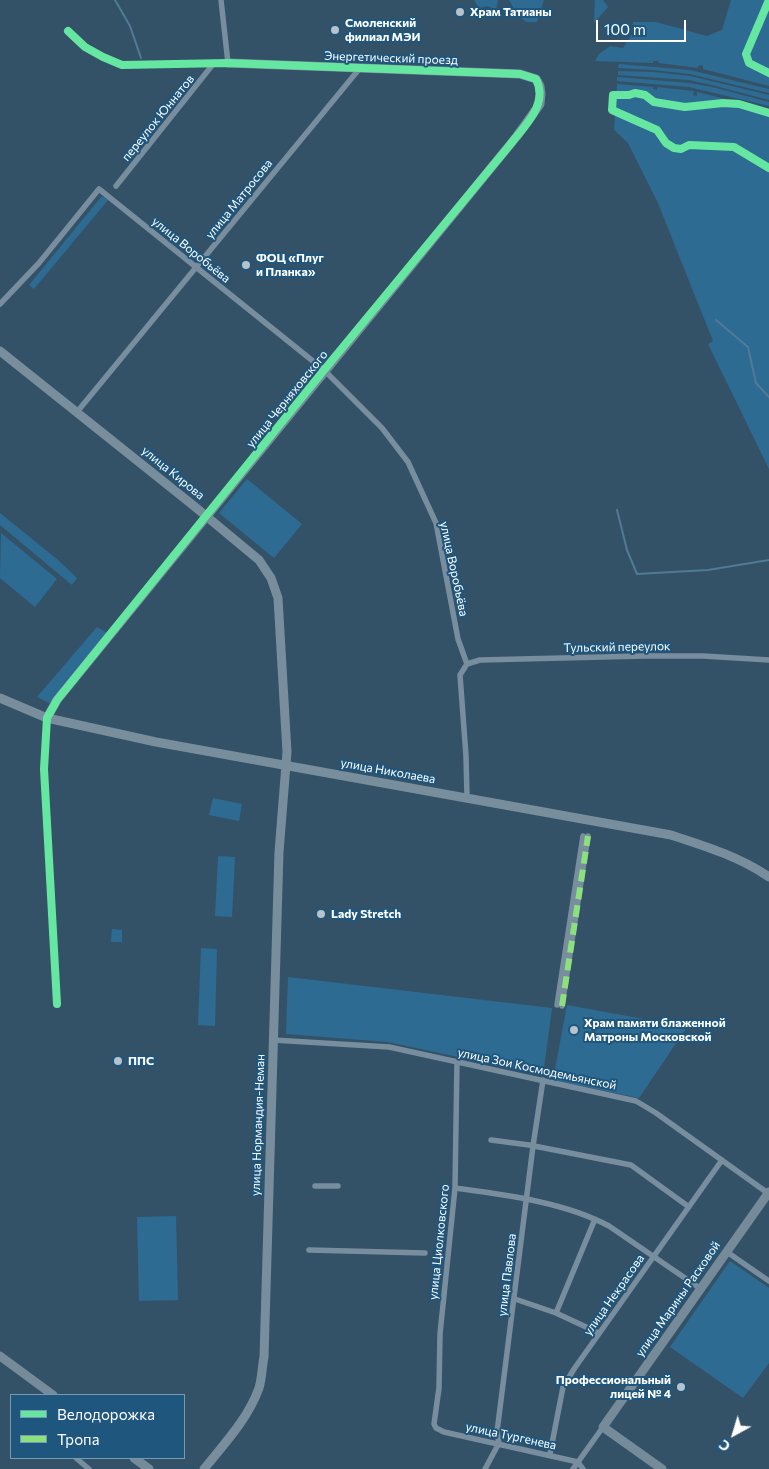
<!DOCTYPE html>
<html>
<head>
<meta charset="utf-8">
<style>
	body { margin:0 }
	#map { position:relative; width:769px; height:1469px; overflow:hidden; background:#345267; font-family:Commissioner,sans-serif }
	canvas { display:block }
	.legend { position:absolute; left:10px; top:1394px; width:175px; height:65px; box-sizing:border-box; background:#1e567d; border:1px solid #789ab1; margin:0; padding:6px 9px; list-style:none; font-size:15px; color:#fff }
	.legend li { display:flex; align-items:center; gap:10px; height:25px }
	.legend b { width:25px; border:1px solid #789ab1 }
	.north { position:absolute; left:709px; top:1409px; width:50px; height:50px; -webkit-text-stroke:4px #1e567d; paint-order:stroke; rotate:219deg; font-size:14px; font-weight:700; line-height:20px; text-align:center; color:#fff }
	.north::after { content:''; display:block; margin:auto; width:18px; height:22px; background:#fff; clip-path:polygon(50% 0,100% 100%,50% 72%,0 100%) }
	.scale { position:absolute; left:596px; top:20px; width:90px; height:22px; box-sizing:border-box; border:2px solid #fff; border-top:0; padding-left:6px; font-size:15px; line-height:18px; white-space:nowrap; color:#fff; -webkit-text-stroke:4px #1e567d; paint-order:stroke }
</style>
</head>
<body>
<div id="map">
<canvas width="769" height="1469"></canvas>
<ul class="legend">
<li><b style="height:6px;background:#66e7a1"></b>Велодорожка</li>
<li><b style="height:6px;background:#8de07e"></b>Тропа</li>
</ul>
<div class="north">С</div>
<div class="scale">100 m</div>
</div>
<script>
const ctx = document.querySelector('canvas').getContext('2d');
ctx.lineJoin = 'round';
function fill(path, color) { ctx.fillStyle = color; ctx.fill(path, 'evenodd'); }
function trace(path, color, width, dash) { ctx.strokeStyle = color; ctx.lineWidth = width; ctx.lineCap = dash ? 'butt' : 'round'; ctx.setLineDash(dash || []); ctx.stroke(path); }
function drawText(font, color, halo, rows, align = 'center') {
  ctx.font = font + ' Commissioner,sans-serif'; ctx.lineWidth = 4; ctx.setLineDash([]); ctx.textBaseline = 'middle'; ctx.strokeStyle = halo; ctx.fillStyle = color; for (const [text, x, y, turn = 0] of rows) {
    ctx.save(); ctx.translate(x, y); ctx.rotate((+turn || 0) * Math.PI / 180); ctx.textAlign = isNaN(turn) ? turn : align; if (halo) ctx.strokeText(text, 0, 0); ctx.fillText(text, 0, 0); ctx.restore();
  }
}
fill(new Path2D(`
	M 474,0 L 498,0 L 496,10 L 488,6 L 479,8 Z
	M 509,0 L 544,0 L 537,22 L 526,22 L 517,14 Z
	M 595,0 L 603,0 L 608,7 L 594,23 Z
	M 731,0 L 769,0 L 769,86 L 703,69 L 703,66 L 699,65 L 698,68 L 659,63 L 658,61 L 653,61 L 653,63 L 595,61 L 599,54 L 610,46 L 623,48 L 632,34 L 633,22 L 656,22 L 707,36 L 722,30 Z
	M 619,64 L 690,70 L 769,89 L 769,93 L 690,74 L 653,70 L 618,68 Z
	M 618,71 L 653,72 L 690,76 L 769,95 L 769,100 L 712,85 L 689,80 L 618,75 Z
	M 617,77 L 689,83 L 712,87 L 769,102 L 769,106 L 689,87 L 617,81 Z
	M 617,84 L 653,87 L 653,89 L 657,90 L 657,87 L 694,91 L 693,95 L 697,96 L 697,92 L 769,110 L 769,469 L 708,344 L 713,341 L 658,203 L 628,143 L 614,130 Z
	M 102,196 L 108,200 L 34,289 L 29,285 Z
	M 247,479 L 302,524 L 274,558 L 219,513 Z
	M 0,513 L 58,560 L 77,578 L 72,585 L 0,525 Z
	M 1,533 L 57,579 L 35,607 L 0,578 Z
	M 97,627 L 107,633 L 51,704 L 37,697 Z
	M 213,798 L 242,804 L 239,821 L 209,815 Z
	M 218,856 L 235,857 L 232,917 L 215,916 Z
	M 112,929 L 122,930 L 122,942 L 111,942 Z
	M 201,948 L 217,949 L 215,1026 L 198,1025 Z
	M 288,977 L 552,1008 L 543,1075 L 388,1042 L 286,1034 Z
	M 567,1005 L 687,1027 L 639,1098 L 553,1080 Z
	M 176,1216 L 178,1300 L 139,1301 L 137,1217 Z
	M 730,1261 L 769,1288 L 769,1363 L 743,1398 L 670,1347 Z`), '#2e6b93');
trace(new Path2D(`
	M 115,0 L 130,26 L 141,58
	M 716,320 L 748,347 L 756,383 L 769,397
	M 617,510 L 627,550 L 637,574 L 708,570 L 769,560`), '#517a95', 2);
trace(new Path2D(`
	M 68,31 L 85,47 L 103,57 L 122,65 L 228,63 L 221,0
	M 116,186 L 214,63
	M 0,304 L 39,263 L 99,189 L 324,370 L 382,428 L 408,462 L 436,523 L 458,639 L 467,664 L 460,675 L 466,756 L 467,797
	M 77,412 L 360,68
	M 467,664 L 480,660 L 644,656 L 703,656 L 769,660
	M 47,718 L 44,769 L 57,1004
	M 557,1005 L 583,836
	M 562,1006 L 588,836
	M 273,1040 L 389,1047 L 636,1101 L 656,1113 L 769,1194
	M 457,1061 L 455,1188 L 440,1334 L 439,1388 L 434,1424 L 436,1428 L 444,1432 L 578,1462 L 583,1469
	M 491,1140 L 529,1145 L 631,1165 L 689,1207
	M 315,1186 L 338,1186
	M 455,1188 C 506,1195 564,1202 609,1226 L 701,1289
	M 309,1250 L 425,1253
	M 727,1252 L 769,1281
	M 515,1299 L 556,1313 L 599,1333
	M 556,1313 L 595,1219
	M 550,1454 L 563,1387 L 574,1369 L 722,1160
	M 76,1458 L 89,1469
	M 485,1469 L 499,1443 L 497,1432 L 533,1146 L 543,1080
	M 573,1469 L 603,1427`), '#788e9e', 5.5);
trace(new Path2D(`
	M 47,718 L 57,700 L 517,136 L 540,104 L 541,94 L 540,86 L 536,79 L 520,74 L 228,63
	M 0,1356 L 53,1395
	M 134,1458 L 149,1469
	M 662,1469 L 603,1427 L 769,1192`), '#758b9a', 9);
trace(new Path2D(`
	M 0,351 L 194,506 L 259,560 L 271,578 L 278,598 L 287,752 L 279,852 L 264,1357 C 262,1367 262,1378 259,1388 C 248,1419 224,1444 204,1469
	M 0,698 L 47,718 L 156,742 L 671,835 C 705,846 740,857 769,877`), '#788e9d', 9);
trace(new Path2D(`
	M 562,1006 L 588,836`), '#8de07e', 6, [12, 6]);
trace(new Path2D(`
	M 769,0 L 746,54 L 749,63 L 769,73
	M 769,113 L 739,104 L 723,103 L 685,107 L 654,102 L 645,95 L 635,93 L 629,95 L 613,95 L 612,110 L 657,130 L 666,143 L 674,148 L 681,149 L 689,145 L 734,147 L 769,168
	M 57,1004 L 44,769 L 47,718 L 57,700 L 324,370 L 509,146 C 524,126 549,105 536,79 L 520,74 L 228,63 L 122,65 L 103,57 L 85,47 L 68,31`), '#66e7a1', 8);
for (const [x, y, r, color] of [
	[460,12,5,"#b8c2ca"],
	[335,30,5,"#b8c2ca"],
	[246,265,5,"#b8c2ca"],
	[321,914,5,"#b8c2ca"],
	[574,1030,5,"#b8c2ca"],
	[118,1061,5,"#b8c2ca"],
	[681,1387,5,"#b8c2ca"]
]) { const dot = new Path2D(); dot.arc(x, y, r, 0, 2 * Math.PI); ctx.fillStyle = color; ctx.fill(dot); trace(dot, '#1e567d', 2); }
drawText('bold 12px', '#fff', '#1e567d', [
	["Храм Татианы",470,12],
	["Смоленский",345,23],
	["филиал МЭИ",345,37],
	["ФОЦ «Плуг",256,258],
	["и Планка»",256,272],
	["Lady Stretch",331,914],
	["Храм памяти блаженной",584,1023],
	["Матроны Московской",584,1037],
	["ППС",128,1061],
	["Профессиональный",671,1380,"right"],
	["лицей № 4",671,1394,"right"]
], 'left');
drawText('12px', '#fff', '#1e567d', [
	["Энергетический проезд",391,58,2],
	["переулок Юннатов",158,118,-51],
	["улица Матросова",239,199,-51],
	["улица Воробьёва",191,250,39],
	["улица Черняховского",287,399,-51],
	["улица Кирова",173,473,39],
	["улица Воробьёва",454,569,78],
	["Тульский переулок",617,647,-1],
	["улица Николаева",388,771,10],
	["улица Зои Космодемьянской",537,1069,12],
	["улица Нормандия-Неман",258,1125,-88],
	["улица Циолковского",439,1242,-84],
	["улица Павлова",507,1275,-83],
	["улица Некрасова",614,1295,-55],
	["улица Марины Расковой",678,1299,-55],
	["улица Тургенева",511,1436,12]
]);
</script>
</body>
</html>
